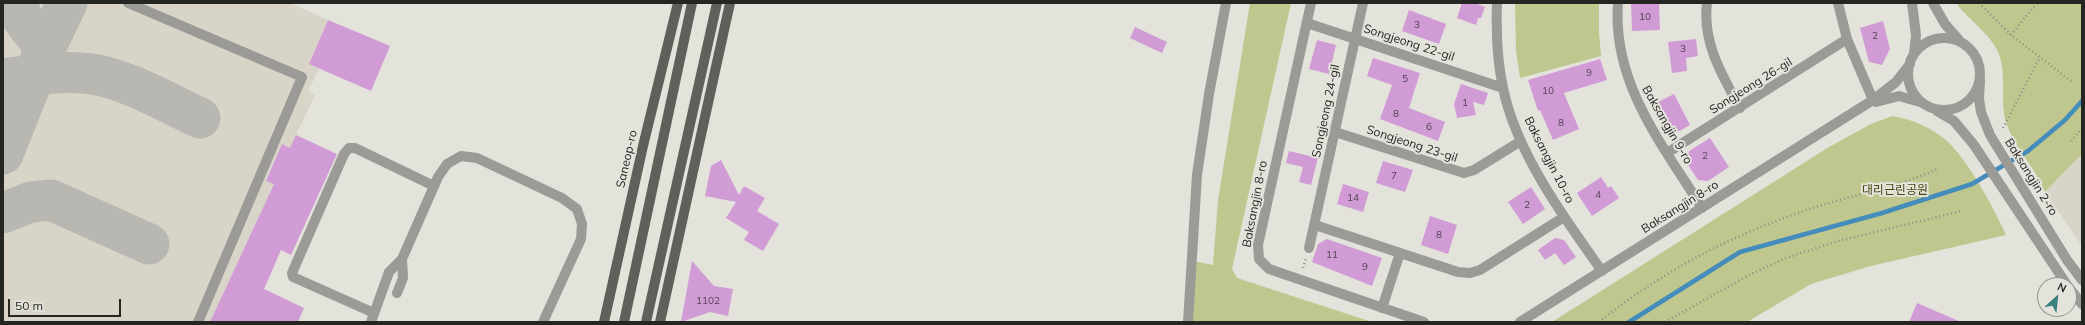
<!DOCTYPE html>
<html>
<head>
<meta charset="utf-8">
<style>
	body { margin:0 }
	#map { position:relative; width:2085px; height:325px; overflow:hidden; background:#e3e2db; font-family:Mulish,sans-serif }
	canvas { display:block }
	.frame { position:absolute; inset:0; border:4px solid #252522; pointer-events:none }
	.north { position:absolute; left:2037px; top:277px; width:40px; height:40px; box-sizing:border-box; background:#e3e2db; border:1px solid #979691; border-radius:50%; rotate:27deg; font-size:11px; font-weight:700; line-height:16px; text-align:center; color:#252522 }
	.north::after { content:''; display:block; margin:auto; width:14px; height:18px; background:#39817d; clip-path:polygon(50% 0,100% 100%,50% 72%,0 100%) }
	.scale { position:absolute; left:8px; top:299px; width:113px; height:18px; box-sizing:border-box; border:2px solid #252522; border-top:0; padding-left:5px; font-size:12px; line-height:14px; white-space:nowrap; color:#252522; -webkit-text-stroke:3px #e3e2db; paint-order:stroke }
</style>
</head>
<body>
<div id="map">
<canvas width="2085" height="325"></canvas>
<div class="frame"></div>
<div class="north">N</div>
<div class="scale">50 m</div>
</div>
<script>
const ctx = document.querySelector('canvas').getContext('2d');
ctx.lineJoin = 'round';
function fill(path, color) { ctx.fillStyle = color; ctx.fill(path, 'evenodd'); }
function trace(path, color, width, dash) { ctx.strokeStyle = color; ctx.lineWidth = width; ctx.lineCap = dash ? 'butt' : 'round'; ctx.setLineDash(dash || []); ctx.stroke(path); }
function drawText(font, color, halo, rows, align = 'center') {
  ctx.font = font + ' Mulish,"Noto Sans KR",sans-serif'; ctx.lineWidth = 4; ctx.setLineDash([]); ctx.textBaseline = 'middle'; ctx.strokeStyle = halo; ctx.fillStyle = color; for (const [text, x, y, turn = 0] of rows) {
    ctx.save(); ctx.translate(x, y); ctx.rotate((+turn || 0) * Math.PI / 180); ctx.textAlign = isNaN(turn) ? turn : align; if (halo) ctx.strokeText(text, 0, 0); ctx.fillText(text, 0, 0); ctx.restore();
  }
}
fill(new Path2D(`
	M 3,3 L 290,3 L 328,20 L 309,64 L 319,69 L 308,91 L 315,95 L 290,148 L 282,145 L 266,180 L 274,184 L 210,322 L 3,322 Z
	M 2082,154 L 2082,246 L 2045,192 Z`), '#d8d5c8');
fill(new Path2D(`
	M 1250,3 L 1291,3 L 1232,269 L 1237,278 L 1372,322 L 1193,322 L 1194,261 L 1213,265 L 1218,200 Z
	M 1515,3 L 1599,3 L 1599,32 L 1601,56 L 1520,78 L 1516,51 Z
	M 1956,3 L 2082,3 L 2082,154 L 2045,192 C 2036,169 2017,150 2008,128 C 1999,105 2006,84 2001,61 C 1996,37 1970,22 1956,3 Z
	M 1892,116 C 1912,119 1932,128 1947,141 C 1968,160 1995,210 2006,235 L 1871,266 L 1811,284 L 1747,322 L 1552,322 L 1829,147 L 1871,124 Z`), '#c0c78e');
trace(new Path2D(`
	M 1629,322 L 1740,252 L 1882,213 L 1972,184 L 2028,151 L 2065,120 L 2082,101`), '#438cbb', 4.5);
trace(new Path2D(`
	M 19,3 C 17,27 48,34 41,60
	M 3,79 C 31,75 64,70 92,74 C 126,79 168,103 200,118
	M 3,154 L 44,51 L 67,3
	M 3,213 L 31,202 L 51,200 L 149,244`), '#b8b7b1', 41);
fill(new Path2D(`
	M 1462,3 L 1475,3 L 1485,7 L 1481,18 L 1478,18 L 1476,25 L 1457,18 Z
	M 1631,3 L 1659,3 L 1660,30 L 1632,31 Z
	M 1409,10 L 1446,24 L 1439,44 L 1402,31 Z
	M 328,20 L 390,46 L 371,91 L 309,64 Z
	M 1883,21 L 1890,49 L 1882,65 L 1869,62 L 1860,28 Z
	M 1135,27 L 1167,42 L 1162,53 L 1130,38 Z
	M 1696,39 L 1698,56 L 1686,58 L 1687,71 L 1672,73 L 1668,42 Z
	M 1317,40 L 1336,45 L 1329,74 L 1309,69 Z
	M 1373,58 L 1420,73 L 1409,108 L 1445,122 L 1438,141 L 1380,119 L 1392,85 L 1367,76 Z
	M 1600,59 L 1607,80 L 1564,93 L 1579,129 L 1553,140 L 1540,110 L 1538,111 L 1528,80 Z
	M 1461,84 L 1488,93 L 1484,105 L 1473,102 L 1476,115 L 1457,118 L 1454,104 Z
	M 1674,94 L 1690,125 L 1676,133 L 1666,131 L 1652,105 Z
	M 296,135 L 337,154 L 291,255 L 281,250 L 264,289 L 304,308 L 298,322 L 210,322 L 274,184 L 266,181 L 282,144 L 290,148 Z
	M 1710,138 L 1729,167 L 1708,181 L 1698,180 L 1686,162 L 1689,151 Z
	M 1289,151 L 1318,158 L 1311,185 L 1299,182 L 1303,167 L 1286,163 Z
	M 721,160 L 739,195 L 744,186 L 765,198 L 757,211 L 779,224 L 763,251 L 744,240 L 749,232 L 726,218 L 736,202 L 705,196 L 711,166 Z
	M 1383,161 L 1413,170 L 1405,192 L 1376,183 Z
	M 1601,177 L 1608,188 L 1611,186 L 1619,198 L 1592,216 L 1577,193 Z
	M 1343,184 L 1369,192 L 1363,212 L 1337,204 Z
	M 1531,187 L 1545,209 L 1523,224 L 1508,202 Z
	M 1430,216 L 1457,225 L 1448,254 L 1421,245 Z
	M 1555,238 L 1564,240 L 1576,257 L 1564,265 L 1555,253 L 1545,260 L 1538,250 Z
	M 1327,239 L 1382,258 L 1372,286 L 1312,262 L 1318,244 Z
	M 692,261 L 714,286 L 733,289 L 728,316 L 710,312 L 681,322 Z
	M 1917,303 L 1961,322 L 1909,322 Z`), '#d19bd6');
trace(new Path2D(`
	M 1979,3 L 2011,35 L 2072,82
	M 2011,35 L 2037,3
	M 2003,128 L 2040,57
	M 2071,141 L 2082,128
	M 1303,268 L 1306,258
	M 1599,322 C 1664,270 1737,232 1816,207 C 1857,194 1899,186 1938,169
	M 1665,322 L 1751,274 L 1786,258 L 1838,241 L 1962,211`), '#8c8c87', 2.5, [1, 3]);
trace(new Path2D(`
	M 128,3 L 302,77 L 198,322
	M 1311,3 L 1258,245 L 1259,259 L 1269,269 L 1424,322
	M 1497,3 C 1496,31 1497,60 1503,88 C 1516,152 1564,218 1602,271
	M 1618,3 C 1612,83 1662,144 1702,208
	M 1707,3 C 1702,42 1722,75 1740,108
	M 1838,3 L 1847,39 L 1873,100
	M 1912,3 L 1916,35 L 1914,54
	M 1933,3 L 1945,24 L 1959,40
	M 1307,23 L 1503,88
	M1908 74a36 36 0 1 1 72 0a36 36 0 1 1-72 0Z
	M 1980,80 L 1979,99 L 1981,112 L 1990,135 L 2067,260 L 2082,280
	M 1876,102 L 1899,96 L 1920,102
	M 1937,111 L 1954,121 L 1974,145 L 2067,285
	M 1335,132 L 1464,173 L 1474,170 L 1521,141
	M 1667,153 L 1847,39
	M 1315,225 L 1458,272 L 1470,273 L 1480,270 L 1564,217
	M 1309,248 L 1363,3
	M 2069,288 L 2082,304
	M 397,293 L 403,278 L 402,259
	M 1382,308 L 1400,253
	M 374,313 L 293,277 L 292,273 L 344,154 L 349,148 L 355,148 L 434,186
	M 371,322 L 389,272 L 402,259 L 438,177 L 447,164 L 461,156 L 477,158 L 562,198 L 577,209 L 582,224 L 581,239 L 543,322
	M 1188,322 L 1197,175 L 1209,94 L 1226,3
	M 1520,322 L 1873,100 L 1896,82 L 1910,64`), '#9b9a97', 10);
trace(new Path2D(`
	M 604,322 L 643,146 L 678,3
	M 624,322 L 692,3
	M 646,322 L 717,3
	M 660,322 L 730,3`), '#615f5a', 10);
drawText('10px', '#50424f', null, [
	["10",1645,17],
	["3",1417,25],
	["2",1875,36],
	["3",1683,49],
	["9",1589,73],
	["5",1405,79],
	["10",1548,91],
	["1",1465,103],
	["8",1396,114],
	["8",1561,123],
	["6",1429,127],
	["2",1705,156],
	["7",1394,176],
	["4",1598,195],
	["14",1353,198],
	["2",1527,205],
	["8",1439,235],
	["11",1332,255],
	["9",1365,267],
	["1102",708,301]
]);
drawText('12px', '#252522', '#e3e2db', [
	["Songjeong 22-gil",1409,43,18],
	["Songjeong 26-gil",1751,86,-32],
	["Songjeong 24-gil",1326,111,-78],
	["Baksangjin 9-ro",1667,125,60],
	["Songjeong 23-gil",1412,144,18],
	["Saneop-ro",627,159,-77],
	["Baksangjin 10-ro",1549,160,63],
	["Baksangjin 2-ro",2031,177,58],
	["Baksangjin 8-ro",1255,204,-79],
	["Baksangjin 8-ro",1680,207,-32]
]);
drawText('12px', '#464a0f', '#e3e2db', [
	["대리근린공원",1895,190]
]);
</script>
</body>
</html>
